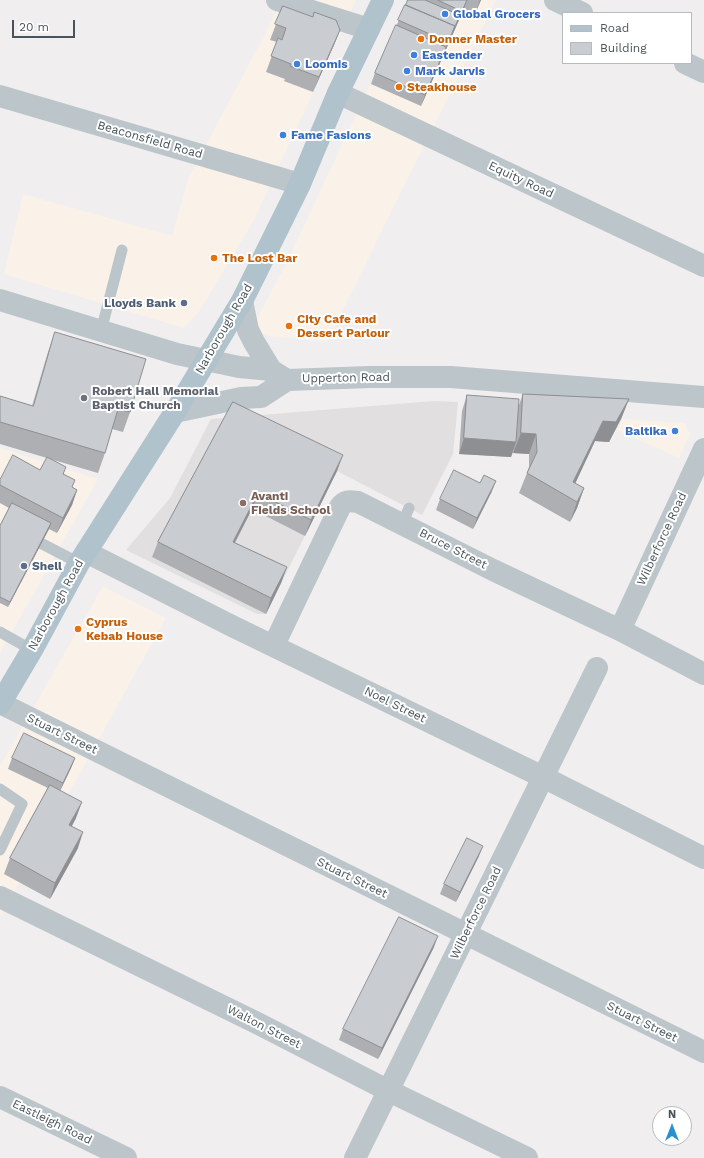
<!DOCTYPE html>
<html>
<head>
<meta charset="utf-8">
<style>
	body { margin:0 }
	#map { position:relative; width:704px; height:1158px; overflow:hidden; background:#f0eeee; font-family:"Work Sans",sans-serif }
	canvas { display:block }
	.legend { position:absolute; left:562px; top:12px; width:130px; height:52px; box-sizing:border-box; background:#fff; border:1px solid #b6bbbd; margin:0; padding:5px 7px; list-style:none; font-size:12px; color:#48545a }
	.legend li { display:flex; align-items:center; gap:8px; height:20px }
	.legend b { width:20px; border:1px solid #b6bbbd }
	.north { position:absolute; left:652px; top:1106px; width:40px; height:40px; box-sizing:border-box; background:#fff; border:1px solid #b6bbbd; border-radius:50%; rotate:0deg; font-size:11px; font-weight:700; line-height:16px; text-align:center; color:#48545a }
	.north::after { content:''; display:block; margin:auto; width:14px; height:18px; background:#2890d0; clip-path:polygon(50% 0,100% 100%,50% 72%,0 100%) }
	.scale { position:absolute; left:12px; top:20px; width:63px; height:18px; box-sizing:border-box; border:2px solid #48545a; border-top:0; padding-left:5px; font-size:12px; line-height:14px; white-space:nowrap; color:#48545a; -webkit-text-stroke:3px #fff; paint-order:stroke }
</style>
</head>
<body>
<div id="map">
<canvas width="704" height="1158"></canvas>
<ul class="legend">
<li><b style="height:5px;background:#b0c2cb"></b>Road</li>
<li><b style="height:11px;background:#c9ccd0"></b>Building</li>
</ul>
<div class="north">N</div>
<div class="scale">20 m</div>
</div>
<script>
const ctx = document.querySelector('canvas').getContext('2d');
ctx.lineJoin = 'round';
function fill(path, color) { ctx.fillStyle = color; ctx.fill(path, 'evenodd'); }
function trace(path, color, width, dash) { ctx.strokeStyle = color; ctx.lineWidth = width; ctx.lineCap = dash ? 'butt' : 'round'; ctx.setLineDash(dash || []); ctx.stroke(path); }
function drawText(font, color, halo, rows, align = 'center') {
  ctx.font = font + ' "Work Sans",sans-serif'; ctx.lineWidth = 4; ctx.setLineDash([]); ctx.textBaseline = 'middle'; ctx.strokeStyle = halo; ctx.fillStyle = color; for (const [text, x, y, turn = 0] of rows) {
    ctx.save(); ctx.translate(x, y); ctx.rotate((+turn || 0) * Math.PI / 180); ctx.textAlign = isNaN(turn) ? turn : align; if (halo) ctx.strokeText(text, 0, 0); ctx.fillText(text, 0, 0); ctx.restore();
  }
}
fill(new Path2D(`
	M 283,0 L 356,0 L 254,220 L 200,310 L 184,328 L 4,274 L 23,194 L 172,236 L 188,179 Z
	M 410,0 L 496,0 L 327,342 L 268,336 L 258,332 L 255,322 L 285,266 Z
	M 622,419 L 685,423 L 690,434 L 679,458 L 617,430 Z
	M 0,448 L 98,479 L 0,653 Z
	M 103,586 L 166,618 L 0,917 L 0,766 Z`), '#faf2e8');
fill(new Path2D(`
	M 434,401 L 458,402 L 453,454 L 422,515 L 337,471 L 266,614 L 257,614 L 126,550 L 170,498 L 211,419 Z`), '#e1dfe0');
trace(new Path2D(`
	M 101,331 L 122,250
	M 402,524 L 409,508
	M 29,537 L 79,563
	M 0,632 L 32,650
	M 0,789 L 22,804 L 0,850`), '#bbc5ca', 11);
trace(new Path2D(`
	M 277,0 L 369,29
	M 555,0 L 582,13
	M 685,63 L 704,72
	M 338,93 L 704,266
	M 0,96 L 300,184
	M 0,300 L 177,354 L 206,360
	M 86,552 L 232,626 L 543,777 L 704,858
	M 620,630 L 704,449
	M 274,645 L 340,507 C 345,500 350,501 358,502 L 493,570 L 620,630 L 704,674
	M 0,703 L 704,1052
	M 0,897 L 259,1024 L 389,1091 L 527,1158
	M 0,1097 L 126,1158
	M 355,1158 L 597,668`), '#bbc5ca', 22);
trace(new Path2D(`
	M 242,301 L 248,330 L 254,342 L 271,370
	M 206,360 L 239,367 L 271,370 L 287,380 L 370,377 L 451,377 L 704,397
	M 175,412 L 241,398 L 261,397 L 287,380`), '#bbc5ca', 22);
trace(new Path2D(`
	M 0,704 L 32,650 L 79,563 L 175,412 L 242,301 L 300,184 L 338,93 L 383,0`), '#b0c2cb', 22);
fill(new Path2D(`
	M 408,0 L 481,0 L 474,16 L 463,11 L 421,106 L 371,84 L 375,73 Z
	M 283,6 L 340,30 L 334,45 L 313,92 L 284,81 L 285,79 L 266,72 L 277,42 L 270,40 Z
	M 55,332 L 130,412 L 123,432 L 112,429 L 105,453 L 98,473 L 50,459 L 64,474 L 72,487 L 77,490 L 72,505 L 57,533 L 49,529 L 8,607 L 0,603 L 0,526 L 9,508 L 0,503 L 0,480 L 40,470 L 47,458 L 0,444 L 0,396 L 32,406 L 48,352 Z
	M 523,394 L 629,399 L 621,419 L 609,442 L 595,441 L 575,483 L 584,488 L 577,508 L 570,522 L 519,493 L 527,473 L 529,467 L 529,454 L 513,453 L 514,449 L 511,457 L 459,454 L 462,411 L 467,395 L 519,405 Z
	M 233,402 L 337,471 L 305,536 L 252,509 L 235,543 L 287,567 L 281,583 L 266,614 L 152,557 L 158,542 Z
	M 492,491 L 473,529 L 436,510 L 440,499 Z
	M 12,758 L 75,758 L 71,768 L 60,791 L 76,818 L 72,826 L 78,848 L 50,899 L 4,874 L 10,858 L 48,788 L 8,769 Z
	M 479,856 L 456,902 L 440,894 L 444,884 Z
	M 434,947 L 378,1059 L 339,1040 L 343,1029 Z`), '#adafb3');
fill(new Path2D(`
	M 467,0 L 463,11 L 421,106 L 425,95 Z
	M 480,0 L 481,0 L 474,16 Z
	M 340,30 L 334,45 L 313,92 L 319,77 Z
	M 629,399 L 621,419 L 609,442 L 595,441 L 569,497 L 573,482 L 603,421 Z
	M 521,433 L 536,434 L 529,454 L 513,453 Z
	M 464,438 L 516,442 L 511,457 L 459,454 Z
	M 343,455 L 337,471 L 305,536 L 311,520 Z
	M 496,481 L 492,491 L 473,529 L 477,518 Z
	M 584,488 L 577,508 L 570,522 L 577,502 Z
	M 77,490 L 72,505 L 57,533 L 63,518 Z
	M 258,493 L 252,509 L 227,557 L 233,542 Z
	M 51,523 L 49,529 L 8,607 L 10,602 Z
	M 287,567 L 281,583 L 266,614 L 271,598 Z
	M 75,758 L 71,768 L 59,793 L 63,783 Z
	M 82,802 L 76,818 L 64,840 L 69,825 Z
	M 83,832 L 78,848 L 50,899 L 55,883 Z
	M 483,846 L 479,856 L 456,902 L 460,892 Z
	M 438,936 L 434,947 L 378,1059 L 382,1048 Z`), '#8d8f92');
const building = new Path2D(`
	M 408,0 L 425,0 L 460,15 L 453,31 L 455,26 L 406,5 Z
	M 438,0 L 467,0 L 462,11 Z
	M 405,5 L 455,26 L 448,42 L 398,20 Z
	M 283,6 L 313,17 L 314,12 L 336,20 L 340,30 L 319,77 L 290,66 L 291,64 L 271,56 L 278,38 L 282,40 L 286,28 L 275,24 Z
	M 396,25 L 446,47 L 425,95 L 375,73 Z
	M 55,332 L 146,359 L 130,412 L 118,409 L 105,453 L 0,422 L 0,396 L 33,406 Z
	M 523,394 L 629,399 L 616,422 L 603,421 L 573,482 L 584,488 L 577,502 L 527,473 L 537,452 L 536,434 L 521,433 Z
	M 467,395 L 519,399 L 516,442 L 464,438 Z
	M 233,402 L 343,455 L 311,520 L 258,493 L 233,542 L 287,567 L 271,598 L 158,542 Z
	M 13,455 L 40,470 L 47,457 L 66,467 L 63,474 L 75,480 L 72,487 L 77,490 L 63,518 L 0,485 L 0,480 Z
	M 454,470 L 480,483 L 484,475 L 496,481 L 477,518 L 440,499 Z
	M 12,503 L 51,523 L 10,602 L 0,597 L 0,526 Z
	M 24,733 L 75,758 L 63,783 L 12,758 Z
	M 50,785 L 82,802 L 69,825 L 83,832 L 55,883 L 10,858 Z
	M 467,838 L 483,846 L 460,892 L 444,884 Z
	M 399,917 L 438,936 L 382,1048 L 343,1029 Z`);
fill(building, '#c9ccd0');
trace(building, '#8d8f92', 1);
for (const [x, y, r, color] of [
	[445,14,4,"#3f7fe0"],
	[421,39,4,"#e8710a"],
	[414,55,4,"#3f7fe0"],
	[297,64,4,"#3f7fe0"],
	[407,71,4,"#3f7fe0"],
	[399,87,4,"#e8710a"],
	[283,135,4,"#3f7fe0"],
	[214,258,4,"#e8710a"],
	[184,303,4,"#5c6f8a"],
	[289,326,4,"#e8710a"],
	[84,398,4,"#6b7280"],
	[675,431,4,"#3f7fe0"],
	[243,503,4,"#8d6e63"],
	[24,566,4,"#5c6f8a"],
	[78,629,4,"#e8710a"]
]) { const dot = new Path2D(); dot.arc(x, y, r, 0, 2 * Math.PI); ctx.fillStyle = color; ctx.fill(dot); trace(dot, '#fff', 1.5); }
drawText('bold 12px', '#366cbe', '#fff', [
	["Global Grocers",453,14],
	["Eastender",422,55],
	["Loomis",305,64],
	["Mark Jarvis",415,71],
	["Fame Fasions",291,135],
	["Baltika",667,431,"right"]
], 'left');
drawText('bold 12px', '#c56008', '#fff', [
	["Donner Master",429,39],
	["Steakhouse",407,87],
	["The Lost Bar",222,258],
	["City Cafe and",297,319],
	["Dessert Parlour",297,333],
	["Cyprus",86,622],
	["Kebab House",86,636]
], 'left');
drawText('12px', '#48545a', '#fff', [
	["Beaconsfield Road",150,140,16],
	["Equity Road",521,180,25],
	["Narborough Road",224,329,-60],
	["Upperton Road",346,378,-1],
	["Wilberforce Road",662,539,-65],
	["Bruce Street",453,549,27],
	["Narborough Road",56,605,-61],
	["Noel Street",395,705,26],
	["Stuart Street",62,734,26],
	["Stuart Street",352,878,26],
	["Wilberforce Road",476,913,-64],
	["Stuart Street",642,1022,26],
	["Walton Street",264,1027,27],
	["Eastleigh Road",52,1122,26]
]);
drawText('bold 12px', '#4e5e75', '#fff', [
	["Lloyds Bank",176,303],
	["Shell",32,566,"left"]
], 'right');
drawText('bold 12px', '#5b616d', '#fff', [
	["Robert Hall Memorial",92,391],
	["Baptist Church",92,405]
], 'left');
drawText('bold 12px', '#785e54', '#fff', [
	["Avanti",251,496],
	["Fields School",251,510]
], 'left');
</script>
</body>
</html>
